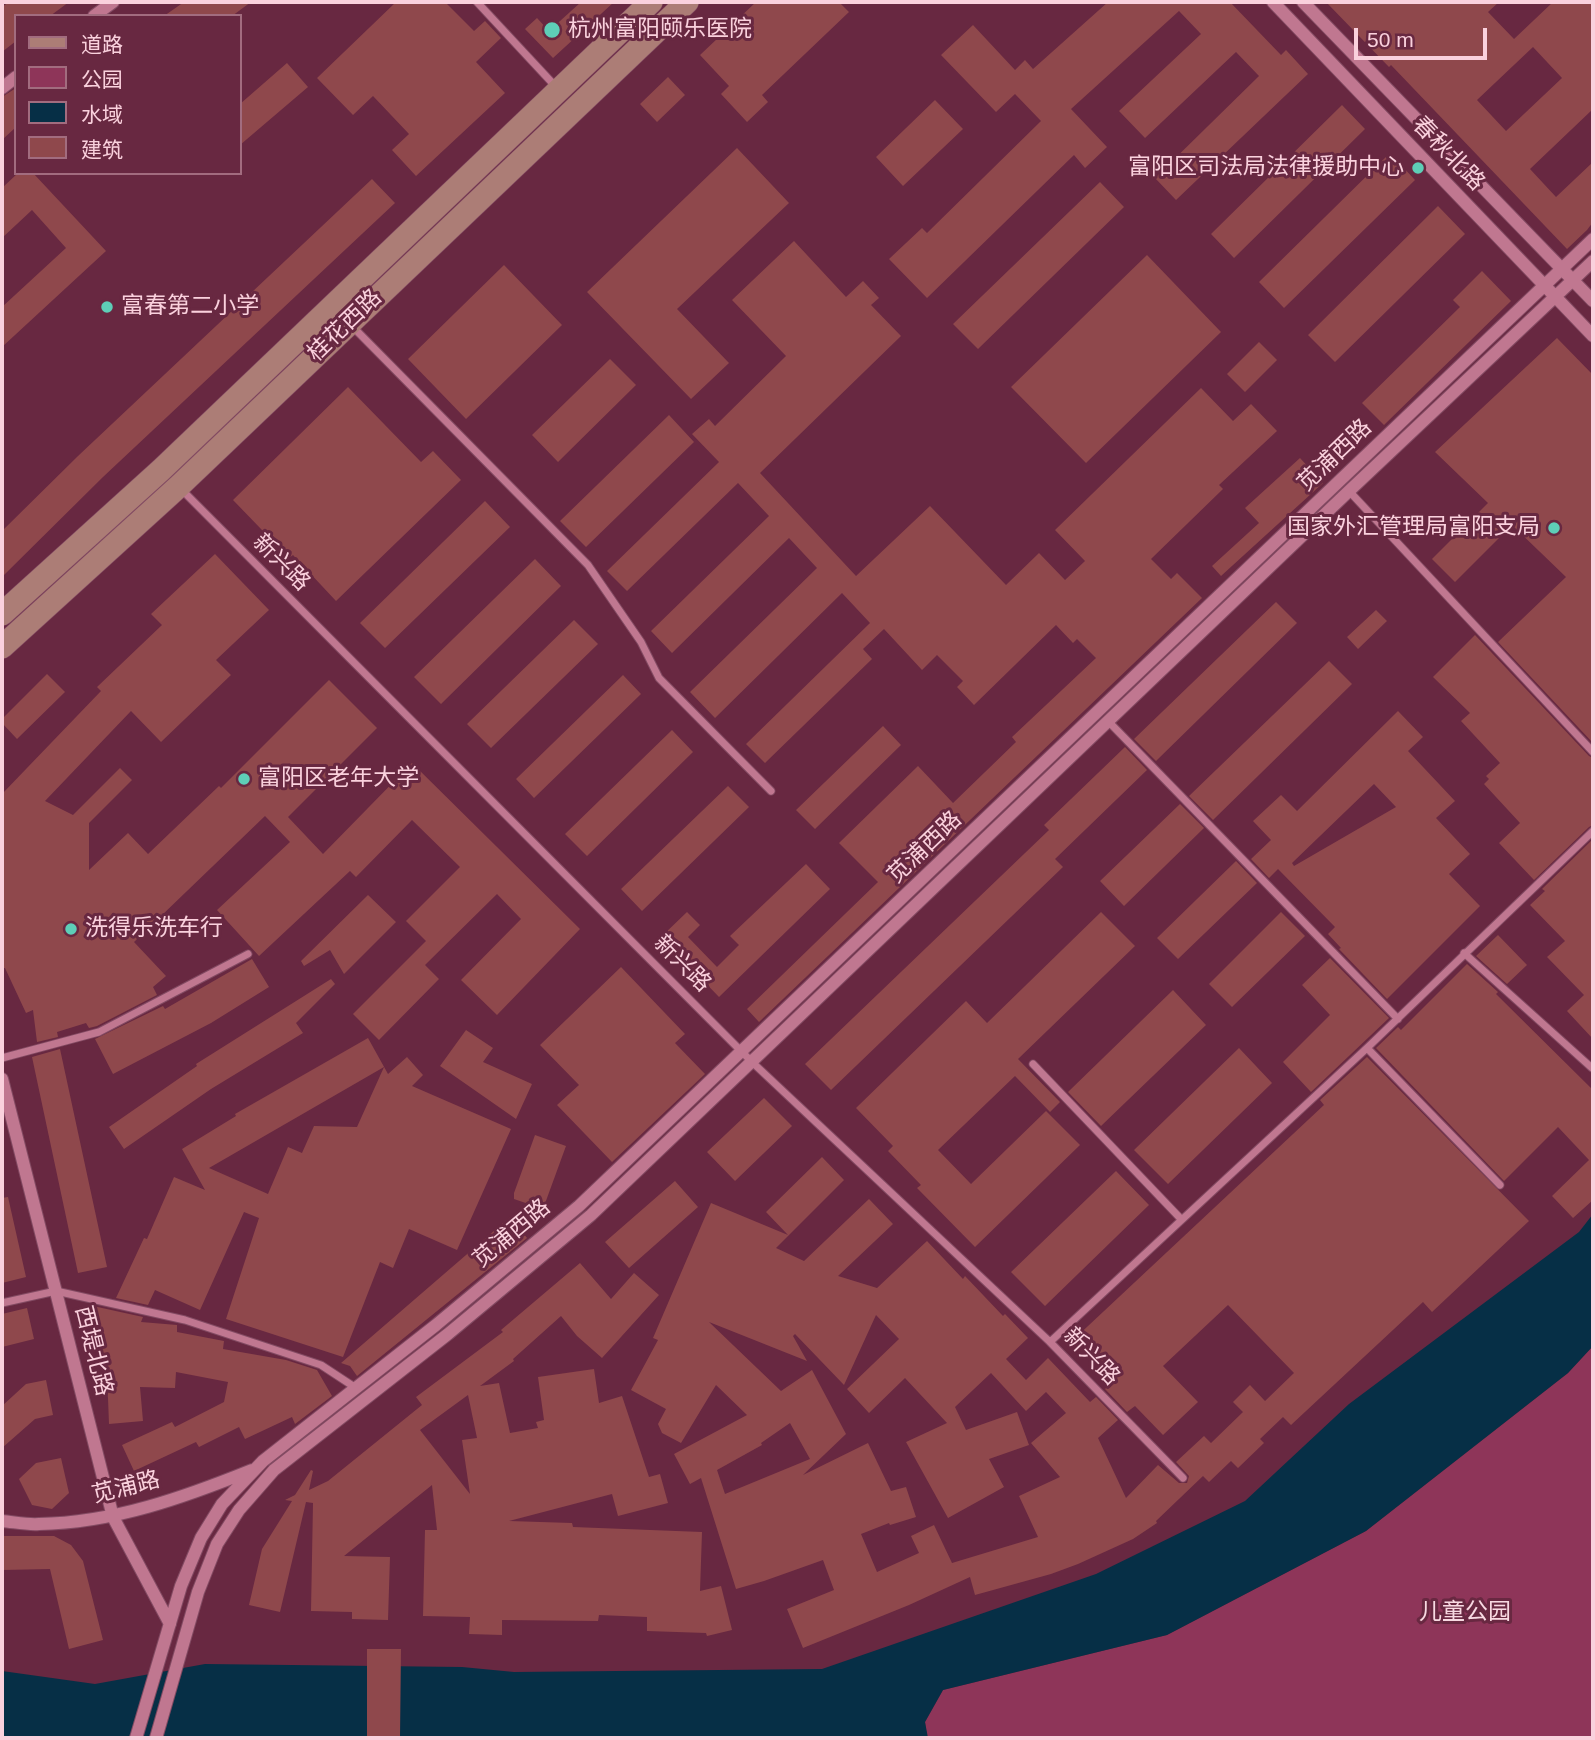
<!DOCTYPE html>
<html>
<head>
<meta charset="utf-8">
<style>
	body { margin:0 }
	#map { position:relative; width:1595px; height:1740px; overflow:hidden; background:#682841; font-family:Arial,"Noto Sans SC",sans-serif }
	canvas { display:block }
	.frame { position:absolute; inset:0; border:4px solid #fad1dd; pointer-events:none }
	.legend { position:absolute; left:14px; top:14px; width:228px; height:161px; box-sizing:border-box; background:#682841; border:2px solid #a26c7f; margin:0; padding:9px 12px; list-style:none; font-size:21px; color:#fad1dd }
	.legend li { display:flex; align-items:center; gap:14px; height:35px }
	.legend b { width:35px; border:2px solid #a26c7f }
	.scale { position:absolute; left:1354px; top:28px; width:133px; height:32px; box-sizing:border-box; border:4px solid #fad1dd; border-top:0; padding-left:9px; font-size:21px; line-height:24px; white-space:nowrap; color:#fad1dd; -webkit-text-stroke:5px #682841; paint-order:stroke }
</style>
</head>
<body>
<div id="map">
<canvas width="1595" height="1740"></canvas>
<div class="frame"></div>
<ul class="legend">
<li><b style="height:9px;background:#ac7d76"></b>道路</li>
<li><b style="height:19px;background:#8e3559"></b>公园</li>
<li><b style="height:19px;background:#062f46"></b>水域</li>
<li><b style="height:19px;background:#8f484c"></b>建筑</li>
</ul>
<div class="scale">50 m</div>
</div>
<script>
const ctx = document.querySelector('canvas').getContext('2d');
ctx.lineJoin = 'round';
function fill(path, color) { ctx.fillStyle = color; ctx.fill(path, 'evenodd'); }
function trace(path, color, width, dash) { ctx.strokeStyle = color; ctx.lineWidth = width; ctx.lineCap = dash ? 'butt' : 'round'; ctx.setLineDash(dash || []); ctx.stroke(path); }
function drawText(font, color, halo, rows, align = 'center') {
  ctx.font = font + ' Arial,"Noto Sans SC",sans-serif'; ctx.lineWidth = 6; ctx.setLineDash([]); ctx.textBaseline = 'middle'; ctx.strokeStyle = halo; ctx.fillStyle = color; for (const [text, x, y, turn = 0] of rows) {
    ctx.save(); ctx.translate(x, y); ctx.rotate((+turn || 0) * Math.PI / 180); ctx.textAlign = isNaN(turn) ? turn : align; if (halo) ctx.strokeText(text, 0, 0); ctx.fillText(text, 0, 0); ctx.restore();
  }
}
fill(new Path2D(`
	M 1593,1346 L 1593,1738 L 927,1737 L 925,1722 L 943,1690 L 1167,1635 L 1366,1531 L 1568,1373 Z`), '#8e3559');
fill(new Path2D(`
	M 1593,1214 L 1593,1346 L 1568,1373 L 1366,1531 L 1167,1635 L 943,1690 L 925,1722 L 928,1738 L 2,1738 L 2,1671 L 95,1684 L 205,1664 L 462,1667 L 514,1672 L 822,1669 L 1096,1574 L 1245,1501 L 1349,1404 L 1579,1232 Z`), '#062f46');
fill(new Path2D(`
	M 9,2 L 69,2 L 50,16 L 16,16 L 16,41 L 2,52 L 2,7 Z
	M 184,2 L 251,2 L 232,16 L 164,16 Z
	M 396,2 L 445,2 L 474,31 L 485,21 L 501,38 L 476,62 L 505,93 L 416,176 L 392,150 L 409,134 L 373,96 L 353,115 L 317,78 Z
	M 581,2 L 614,2 L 553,58 L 525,29 L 537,18 L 549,31 Z
	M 756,2 L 839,2 L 849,12 L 762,95 L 768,102 L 747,122 L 721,94 L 729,86 L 700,55 Z
	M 1108,2 L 1230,2 L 1281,55 L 1286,50 L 1308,74 L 1176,200 L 1155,178 L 1259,76 L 1236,52 L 1145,138 L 1119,111 L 1201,34 L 1179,11 L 1071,109 L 1107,147 L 1085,168 L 1074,155 L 927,298 L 889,259 L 922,228 L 927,233 L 1041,121 L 1015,94 L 996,112 L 941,55 L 973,25 L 1015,70 L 1025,60 L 1033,69 Z
	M 1326,2 L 1499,2 L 1488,12 L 1514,39 L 1553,2 L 1593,2 L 1593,109 L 1530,169 L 1556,197 L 1593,162 L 1593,222 L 1587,230 L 1567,249 L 1391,65 L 1389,67 ZM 1533,47 L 1562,78 L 1506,131 L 1477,100 Z
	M 287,63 L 308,87 L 240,145 L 240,104 Z
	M 668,77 L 685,95 L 657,122 L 640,104 Z
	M 16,88 L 16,127 L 2,140 L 2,97 Z
	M 935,100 L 963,129 L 903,186 L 876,157 Z
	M 1342,105 L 1365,129 L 1234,258 L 1211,234 Z
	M 737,148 L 789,203 L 677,309 L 729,363 L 691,399 L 587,292 Z
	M 1390,153 L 1415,180 L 1284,308 L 1259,282 Z
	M 18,173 L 33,173 L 106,251 L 2,347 L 2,307 L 66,248 L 32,210 L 2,238 L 2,188 Z
	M 372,179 L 395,203 L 103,477 L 2,577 L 2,531 L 78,456 Z
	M 1100,182 L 1124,207 L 978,349 L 953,324 Z
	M 1438,206 L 1465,234 L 1335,362 L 1308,335 Z
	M 794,241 L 846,297 L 863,281 L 879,298 L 871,305 L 901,336 L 760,473 L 856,576 L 930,506 L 1006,585 L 1039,553 L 1065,580 L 1085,561 L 1055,530 L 1201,388 L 1233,421 L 1251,404 L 1277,431 L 1219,485 L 1223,489 L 1151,559 L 1171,579 L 1177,573 L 1202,598 L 759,1022 L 747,1009 L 878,882 L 839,843 L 918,766 L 953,803 L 1016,742 L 1012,737 L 1096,658 L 1077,639 L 1073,643 L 1056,625 L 974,705 L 957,687 L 963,681 L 937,655 L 922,670 L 884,629 L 863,649 L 872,659 L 765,763 L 746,744 L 870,623 L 842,593 L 715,718 L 690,692 L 817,568 L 789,538 L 672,653 L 651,631 L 769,516 L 738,483 L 627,591 L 607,571 L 719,462 L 692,434 L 709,419 L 715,426 L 786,356 L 732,300 Z
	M 1147,255 L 1221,332 L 1086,463 L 1011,387 Z
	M 504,265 L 562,325 L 466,419 L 408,359 Z
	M 1482,271 L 1511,301 L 1384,425 L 1362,403 L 1460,307 L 1453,300 Z
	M 1557,338 L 1593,375 L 1593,743 L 1498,642 L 1566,577 L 1512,525 L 1455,582 L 1432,559 L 1488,503 L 1435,452 Z
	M 1259,342 L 1277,360 L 1245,392 L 1227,374 Z
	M 610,359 L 636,385 L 558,462 L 532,435 Z
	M 348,387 L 421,462 L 433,451 L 461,480 L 336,601 L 293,555 L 289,558 L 233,500 Z
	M 669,415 L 694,442 L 586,547 L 560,521 Z
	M 1300,458 L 1323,483 L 1221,576 L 1212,566 L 1259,523 L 1245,508 Z
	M 485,501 L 510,527 L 385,648 L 360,623 Z
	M 215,554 L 269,610 L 216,660 L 231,675 L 161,742 L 131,711 L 45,801 L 73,815 L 120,768 L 132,780 L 89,823 L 89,870 L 128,833 L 148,854 L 219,786 L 221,788 L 329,680 L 377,728 L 288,817 L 323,854 L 412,763 L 580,929 L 497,1015 L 461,980 L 521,919 L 497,894 L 425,965 L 439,979 L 379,1040 L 353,1014 L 426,941 L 406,921 L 460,867 L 412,820 L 356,877 L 350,871 L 259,956 L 217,910 L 290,842 L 265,816 L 134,942 L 166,976 L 153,987 L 157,995 L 97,1026 L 89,1028 L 86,1023 L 57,1032 L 58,1037 L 37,1042 L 33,1010 L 26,1013 L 5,968 L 2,968 L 2,794 L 101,691 L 97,687 L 162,625 L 151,614 Z
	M 535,559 L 561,586 L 441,704 L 414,677 Z
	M 1276,602 L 1297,623 L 1156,761 L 1134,739 Z
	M 1376,610 L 1387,621 L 1358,649 L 1347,637 Z
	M 574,620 L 598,644 L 491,748 L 467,724 Z
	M 1475,635 L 1589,756 L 1593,758 L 1593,825 L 1589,827 L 1534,880 L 1499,843 L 1520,823 L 1484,784 L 1489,779 L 1486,776 L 1500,763 L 1461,721 L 1470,713 L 1433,677 Z
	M 1329,661 L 1352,684 L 1213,820 L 1189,796 Z
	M 47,674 L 65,692 L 17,739 L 2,723 L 2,719 Z
	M 623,675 L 641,694 L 534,798 L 516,779 Z
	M 1398,711 L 1423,737 L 1408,751 L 1455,801 L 1436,818 L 1470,854 L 1449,874 L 1480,906 L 1387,999 L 1339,949 L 1341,948 L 1328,934 L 1335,927 L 1278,869 L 1269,878 L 1251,859 L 1271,840 L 1253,821 L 1281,795 L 1297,811 ZM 1374,784 L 1396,807 L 1294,866 L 1292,863 Z
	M 883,726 L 901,745 L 815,829 L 796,810 Z
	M 672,730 L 693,752 L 587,856 L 565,834 Z
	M 1125,747 L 1147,770 L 1055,859 L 1063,867 L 831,1090 L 805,1064 L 1049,830 L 1044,825 Z
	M 728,786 L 749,807 L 642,911 L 621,889 Z
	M 1180,804 L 1204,828 L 1124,906 L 1100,881 Z
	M 1593,839 L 1593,1039 L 1567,1011 L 1584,995 L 1547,957 L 1565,941 L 1530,905 L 1545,891 L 1542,889 Z
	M 1236,861 L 1257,883 L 1178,959 L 1157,938 Z
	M 806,864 L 830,889 L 719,997 L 661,937 L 687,912 L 700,925 L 688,937 L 717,967 L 739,945 L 730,936 Z
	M 368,895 L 396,922 L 344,974 L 330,950 L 304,966 L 301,961 Z
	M 1101,912 L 1135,946 L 1018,1059 L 1060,1102 L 1050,1112 L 1015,1076 L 938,1150 L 971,1184 L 1046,1111 L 1080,1145 L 975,1247 L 917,1188 L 921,1185 L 888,1151 L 893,1146 L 856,1108 L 966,1001 L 987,1023 Z
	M 1281,912 L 1305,936 L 1232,1007 L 1209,984 Z
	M 1498,935 L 1527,965 L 1507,984 L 1476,956 Z
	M 1330,958 L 1389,1018 L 1311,1092 L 1283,1062 L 1330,1015 L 1302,985 Z
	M 252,959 L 269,987 L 211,1023 L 113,1074 L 95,1039 L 163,1006 L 165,1009 Z
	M 1467,964 L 1498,992 L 1496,994 L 1593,1090 L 1593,1200 L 1573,1218 L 1552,1196 L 1589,1160 L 1558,1127 L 1504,1181 L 1376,1048 L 1398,1027 L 1401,1030 Z
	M 621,967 L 685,1034 L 675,1043 L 705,1074 L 612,1162 L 557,1105 L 579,1085 L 540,1045 Z
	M 331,979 L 335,984 L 296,1023 L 303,1033 L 211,1089 L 124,1149 L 109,1127 L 197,1066 L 196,1064 Z
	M 1173,990 L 1206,1025 L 1101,1126 L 1068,1092 Z
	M 466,1030 L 493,1048 L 483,1062 L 532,1084 L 516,1119 L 440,1066 Z
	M 368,1038 L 388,1074 L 407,1057 L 423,1075 L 412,1086 L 511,1129 L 457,1250 L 409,1229 L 393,1268 L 380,1262 L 343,1357 L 226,1319 L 259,1218 L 244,1212 L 200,1310 L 155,1290 L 148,1305 L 116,1298 L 144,1238 L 147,1239 L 174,1177 L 205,1190 L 182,1149 L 236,1116 L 235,1114 ZM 384,1067 L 357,1127 L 314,1126 L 302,1153 L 288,1147 L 268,1194 L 209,1168 Z
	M 1239,1048 L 1272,1083 L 1168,1184 L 1134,1150 Z
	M 60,1049 L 107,1267 L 78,1273 L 32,1057 Z
	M 1367,1057 L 1529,1221 L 1432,1312 L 1423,1302 L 1291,1425 L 1283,1417 L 1260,1439 L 1264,1443 L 1238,1468 L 1231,1461 L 1209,1482 L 1203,1476 L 1156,1521 L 1157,1523 L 1133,1539 L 1078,1564 L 1051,1574 L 975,1595 L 970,1577 L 909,1605 L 803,1648 L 787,1609 L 834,1590 L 823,1560 L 764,1581 L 736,1589 L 701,1478 L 690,1484 L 674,1454 L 747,1415 L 716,1385 L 681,1443 L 662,1433 L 658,1424 L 666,1409 L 631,1390 L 658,1340 L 653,1338 L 711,1203 L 788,1235 L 766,1212 L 822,1157 L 844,1180 L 776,1248 L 804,1261 L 869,1199 L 893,1224 L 838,1276 L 877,1288 L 927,1241 L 963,1279 L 965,1276 L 1003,1316 L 1005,1314 L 1028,1338 L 1006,1359 L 1026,1380 L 1048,1358 L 1090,1402 L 1096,1397 L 1118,1420 L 1098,1438 L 1126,1498 L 1158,1465 L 1179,1483 L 1187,1483 L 1189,1476 L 1176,1462 L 1204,1436 L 1211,1443 L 1243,1412 L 1233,1402 L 1250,1385 L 1265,1401 L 1294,1373 L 1228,1305 L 1163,1366 L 1198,1402 L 1163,1435 L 1135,1406 L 1127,1412 L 1105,1389 L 1112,1383 L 1072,1341 L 1324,1105 L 1320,1100 ZM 876,1315 L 899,1339 L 847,1389 L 869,1413 L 905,1378 L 947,1423 L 906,1442 L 948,1518 L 1004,1487 L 989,1459 L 1029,1445 L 1017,1412 L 966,1430 L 955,1407 L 991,1373 L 1026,1411 L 1046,1392 L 1066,1413 L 1031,1443 L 1060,1477 L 1019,1496 L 1038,1537 L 952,1563 L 934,1525 L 911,1536 L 919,1553 L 877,1572 L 861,1534 L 889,1523 L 890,1525 L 916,1517 L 906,1487 L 891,1491 L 868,1443 L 803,1475 L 846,1434 L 812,1370 L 781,1391 L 709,1322 L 807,1361 L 793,1336 L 795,1334 L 844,1385 ZM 790,1423 L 810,1459 L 725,1494 L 717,1470 L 762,1445 L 761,1443 Z
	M 764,1098 L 792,1126 L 735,1181 L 707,1152 Z
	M 535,1135 L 566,1146 L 543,1209 L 514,1199 L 514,1193 Z
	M 1116,1171 L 1149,1205 L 1045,1306 L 1011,1272 Z
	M 675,1181 L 698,1207 L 629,1268 L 605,1242 Z
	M 8,1197 L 26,1277 L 2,1283 L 2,1198 Z
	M 510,1217 L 527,1238 L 357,1376 L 350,1366 L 341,1363 Z
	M 580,1263 L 611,1299 L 634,1273 L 659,1295 L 602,1358 L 577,1336 L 561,1316 L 513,1359 L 514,1361 L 480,1386 L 499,1383 L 510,1433 L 538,1428 L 536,1422 L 544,1420 L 538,1377 L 594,1369 L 599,1403 L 622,1396 L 649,1477 L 660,1474 L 668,1503 L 618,1516 L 612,1494 L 509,1521 L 572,1523 L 573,1527 L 702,1532 L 700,1591 L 721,1586 L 732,1630 L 707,1636 L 706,1633 L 647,1631 L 647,1617 L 599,1615 L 598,1621 L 502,1620 L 502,1635 L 469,1634 L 470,1617 L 423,1616 L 425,1530 L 437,1530 L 432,1485 L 344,1556 L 390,1557 L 388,1620 L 352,1619 L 352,1612 L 311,1611 L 313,1503 L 306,1502 L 280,1612 L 249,1605 L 262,1549 L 292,1501 L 285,1500 L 295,1495 L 311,1470 L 313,1471 L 309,1490 L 328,1481 L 422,1405 L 416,1397 L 503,1332 L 501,1330 ZM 468,1395 L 477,1438 L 462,1440 L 470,1494 L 420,1430 Z
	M 93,1306 L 143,1317 L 141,1322 L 177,1325 L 177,1332 L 224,1341 L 223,1349 L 286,1360 L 317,1370 L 332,1396 L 295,1424 L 292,1417 L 245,1439 L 239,1427 L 199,1447 L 196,1442 L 134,1471 L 122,1445 L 172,1422 L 175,1427 L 224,1402 L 228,1382 L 176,1372 L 175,1388 L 140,1387 L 143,1421 L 109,1424 L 108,1398 Z
	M 27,1308 L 34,1339 L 2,1347 L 2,1314 Z
	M 46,1380 L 53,1415 L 35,1419 L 2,1448 L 2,1406 L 26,1384 Z
	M 61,1458 L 69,1493 L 52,1509 L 32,1505 L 19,1479 L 36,1463 Z
	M 2,1536 L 54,1536 L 71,1545 L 83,1561 L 103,1640 L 69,1649 L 50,1569 L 2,1570 Z
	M 367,1649 L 401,1649 L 400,1738 L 367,1738 Z`), '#8f484c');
const minor = new Path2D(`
	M 477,2 L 557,88
	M 351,325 L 588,565 L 641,642 L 659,678 L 771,791
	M 182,490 L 752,1062 L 1050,1342 L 1183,1478
	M 1349,491 L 1593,752
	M 1108,721 L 1398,1019
	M 1464,953 L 1592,1068 L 1593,1067
	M 1367,1048 L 1500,1185
	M 2,1058 L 99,1032 L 248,954
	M 1033,1064 L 1181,1219
	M 2,1303 L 56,1291 L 185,1320 L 321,1365 L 356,1388
	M 1050,1342 L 1367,1048 L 1593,831`);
const tertiary = new Path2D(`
	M 1273,2 L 1593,336
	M 1303,2 L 1593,301
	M 94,16 L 113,2
	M 2,88 L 16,77
	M 2,1079 L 113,1517 L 170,1624
	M 2,1521 C 14,1522 27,1525 39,1524 C 113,1523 185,1497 252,1470
	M 136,1738 L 181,1586 L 201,1538 L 222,1504 L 263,1461 L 436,1325 L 579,1206 L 1593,239
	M 156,1738 L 198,1592 L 217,1544 L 239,1510 L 274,1470 L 448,1334 L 591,1215 L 1349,491 L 1593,261`);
const secondary = new Path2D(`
	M 2,614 L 161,470 L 651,2
	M 2,647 L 178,487 L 687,2`);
trace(minor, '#824a62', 9);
trace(tertiary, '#824a62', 14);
trace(secondary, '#824a62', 24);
trace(minor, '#c07790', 7);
trace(tertiary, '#c07790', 12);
trace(secondary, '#ac7d76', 23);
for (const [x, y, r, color] of [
	[552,30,9,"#5eceb7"],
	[1418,168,7,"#5eceb7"],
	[107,307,7,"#5eceb7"],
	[1554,528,7,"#5eceb7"],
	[244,779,7,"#5eceb7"],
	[71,929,7,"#5eceb7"]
]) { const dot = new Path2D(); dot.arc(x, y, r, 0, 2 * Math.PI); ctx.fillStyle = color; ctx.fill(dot); trace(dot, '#682841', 2.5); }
drawText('23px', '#fad1dd', '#682841', [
	["杭州富阳颐乐医院",568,30],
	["富阳区司法局法律援助中心",1404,168,"right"],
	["富春第二小学",121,307],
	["国家外汇管理局富阳支局",1540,528,"right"],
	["富阳区老年大学",258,779],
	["洗得乐洗车行",85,929]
], 'left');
drawText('23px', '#fad1dd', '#682841', [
	["春秋北路",1448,154,46],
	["桂花西路",345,326,-44],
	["苋浦西路",1335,456,-44],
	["新兴路",281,563,45],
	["苋浦西路",925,848,-44],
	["新兴路",682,964,45],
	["苋浦西路",512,1234,-40],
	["西堤北路",93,1351,76],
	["新兴路",1091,1357,46],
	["苋浦路",126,1488,-14]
]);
drawText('23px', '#f8d9e2', '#682841', [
	["儿童公园",1465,1613]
]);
</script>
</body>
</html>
